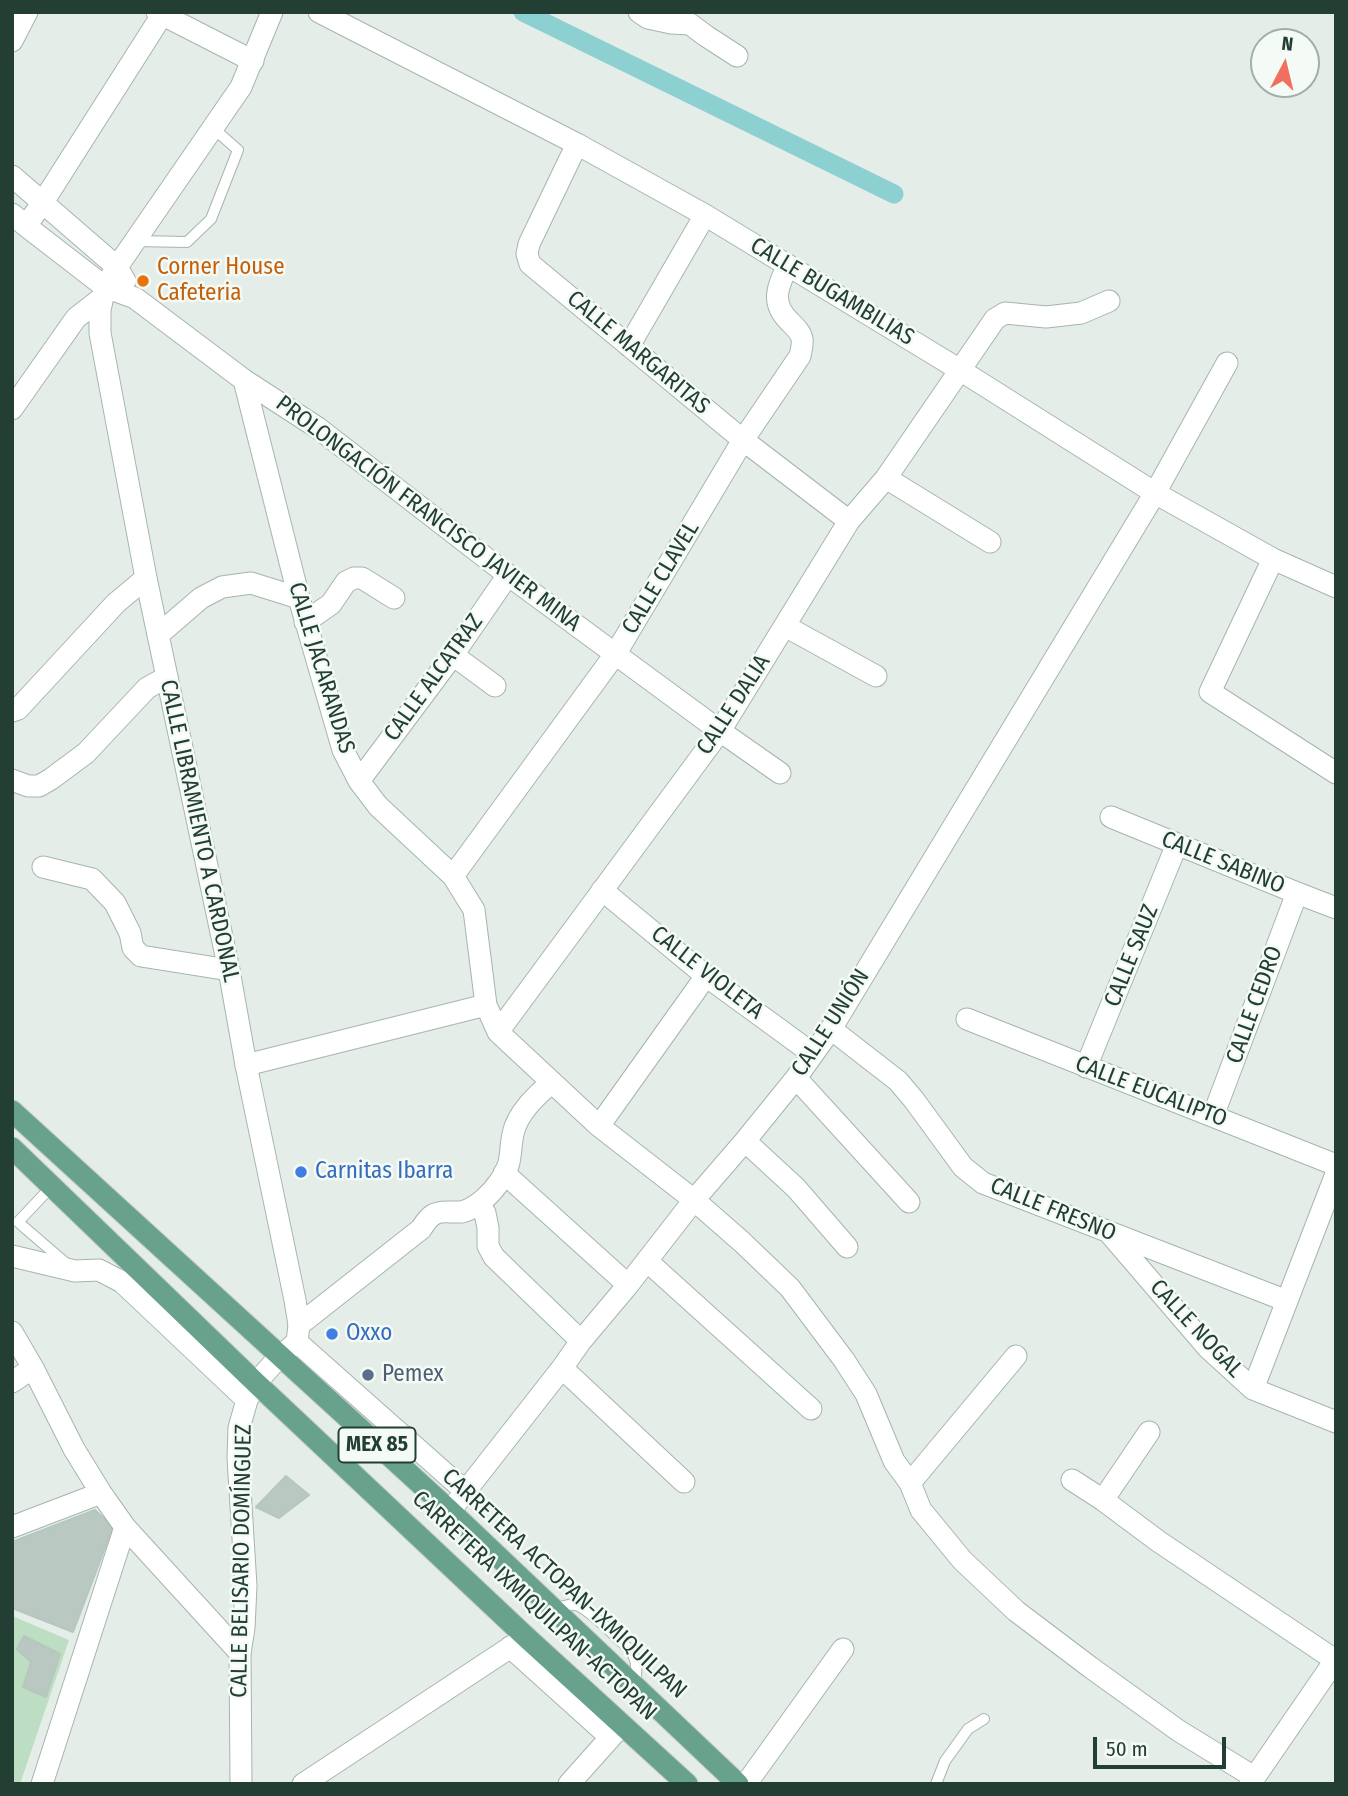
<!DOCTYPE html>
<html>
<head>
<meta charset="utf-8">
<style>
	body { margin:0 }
	#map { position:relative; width:1348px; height:1796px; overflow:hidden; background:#e4ede8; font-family:"Fira Sans Condensed",sans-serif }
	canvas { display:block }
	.frame { position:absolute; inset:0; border:14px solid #233f34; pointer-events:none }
	.north { position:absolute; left:1250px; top:28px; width:70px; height:70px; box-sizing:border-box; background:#f4faf6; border:2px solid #a0afa8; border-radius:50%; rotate:7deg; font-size:19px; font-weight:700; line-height:28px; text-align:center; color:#233f34 }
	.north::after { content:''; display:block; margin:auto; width:24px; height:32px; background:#f16f5e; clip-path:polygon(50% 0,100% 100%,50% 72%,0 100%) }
	.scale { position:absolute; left:1093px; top:1737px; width:133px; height:32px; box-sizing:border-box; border:4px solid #233f34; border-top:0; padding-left:9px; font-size:21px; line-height:24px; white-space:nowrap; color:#233f34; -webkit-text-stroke:5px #f4faf6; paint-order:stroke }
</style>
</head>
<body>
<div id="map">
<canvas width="1348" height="1796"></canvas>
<div class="frame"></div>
<div class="north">N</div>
<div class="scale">50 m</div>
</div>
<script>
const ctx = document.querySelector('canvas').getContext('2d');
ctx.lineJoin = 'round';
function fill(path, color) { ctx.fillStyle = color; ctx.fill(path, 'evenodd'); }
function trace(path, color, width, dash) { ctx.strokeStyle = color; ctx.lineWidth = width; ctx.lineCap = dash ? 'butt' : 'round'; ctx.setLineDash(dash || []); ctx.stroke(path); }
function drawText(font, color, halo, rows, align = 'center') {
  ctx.font = font + ' "Fira Sans Condensed",sans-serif'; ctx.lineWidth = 5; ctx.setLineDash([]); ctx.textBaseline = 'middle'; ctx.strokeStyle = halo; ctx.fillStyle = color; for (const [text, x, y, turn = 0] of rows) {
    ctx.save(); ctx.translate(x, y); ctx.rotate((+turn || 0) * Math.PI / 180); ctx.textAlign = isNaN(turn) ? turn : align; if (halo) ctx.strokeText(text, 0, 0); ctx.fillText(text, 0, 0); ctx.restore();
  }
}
fill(new Path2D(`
	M 12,1616 L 69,1640 L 20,1784 L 12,1784 Z`), '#bddec2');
trace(new Path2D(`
	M 523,12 L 894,194`), '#8cd0d2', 19);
const building = new Path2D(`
	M 286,1476 L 309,1495 L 279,1518 L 256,1507 Z
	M 95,1510 L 113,1527 L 73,1632 L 12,1608 L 12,1542 Z
	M 24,1636 L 60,1654 L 46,1697 L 23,1687 L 31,1662 L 17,1649 Z`);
fill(building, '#b9c8c0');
trace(building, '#b6c7be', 2);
const service = new Path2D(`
	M 135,241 L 187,242 L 211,219 L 238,150 L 213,128
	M 52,1186 L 18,1222 L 68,1265
	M 553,1610 C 560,1607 568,1604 575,1605 C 588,1607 621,1642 632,1652 C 638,1664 637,1673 634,1686
	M 936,1784 L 945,1761 L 968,1729 L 984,1719`);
const minor = new Path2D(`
	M 157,12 L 253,61
	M 319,12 L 577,144 L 705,215 L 960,370 L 1155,493 L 1273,559 L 1336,587
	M 639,12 L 648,18 L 671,23 L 690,24 L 706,36 L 737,56
	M 12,41 L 27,12
	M 577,144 L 529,244 L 527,254 L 530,264 L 743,440 L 849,521
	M 12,176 L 117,267 L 125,281
	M 12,214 L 26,226 L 105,287 L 135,298 L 244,380 L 318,428 L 508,575 L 720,731 L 780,773
	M 26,226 L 43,202 L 162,15
	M 629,346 L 705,215
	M 244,380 L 299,598 L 343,750 L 359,781 L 378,806 L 453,876 L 474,910 L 486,1005 L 498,1032 L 599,1126 L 694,1200 L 742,1242 L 790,1288 L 844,1360 L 866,1394 L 894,1461 L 910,1483 L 921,1510 L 962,1560 L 1016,1611 L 1090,1667 L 1179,1731 L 1254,1777
	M 12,409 L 76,318 L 103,297
	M 886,478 L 990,542
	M 1273,559 L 1210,692 L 1336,773
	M 305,622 L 331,604 L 346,582 L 354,578 L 362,578 L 394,598
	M 785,626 L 876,676
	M 158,635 L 201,598 L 222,587 L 251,583 L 299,598
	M 453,655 L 495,686
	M 12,711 L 18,709 L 116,603 L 146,578
	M 12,780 L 28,786 L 39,786 L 51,779 L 86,753 L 147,688 L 167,677
	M 359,781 L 453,655 L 508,575
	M 1111,817 L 1297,893 L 1336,908
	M 43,867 L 92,879 L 115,903 L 130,933 L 133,948 L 141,956 L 229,970
	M 453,876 L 616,653 L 743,440 L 800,356 C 801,351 803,344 802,339 C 801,332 794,326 789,321 C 770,302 778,286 788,265
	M 602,890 L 706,976 L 813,1054
	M 967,1019 L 1336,1165
	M 831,1029 L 898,1081 L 914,1100 L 963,1167 L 983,1183 L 1287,1301
	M 498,1032 L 720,731 L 849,521 L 886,478 L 995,319 L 1005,313 L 1046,317 L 1081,313 L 1109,301
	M 246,1065 L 486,1005
	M 1086,1067 L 1177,844
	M 796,1078 L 909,1202
	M 1213,1116 L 1297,893
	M 599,1126 L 706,976
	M 745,1141 L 796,1188 L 847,1247
	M 504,1173 L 628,1285
	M 479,1204 L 485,1213 L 488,1228 L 488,1246 L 494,1257 L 581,1341
	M 1111,1235 L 1208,1348 L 1253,1389 L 1336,1422
	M 12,1256 L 75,1271 L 99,1270 L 122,1282 L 247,1400
	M 647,1261 L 811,1409
	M 299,1325 L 421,1229 C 430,1215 434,1211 451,1212 C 453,1212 461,1212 462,1212 C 477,1208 492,1193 500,1181 C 513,1163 509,1153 513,1134 C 517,1113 537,1095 552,1082
	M 12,1332 L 33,1368 L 74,1449 L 101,1493 L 125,1527 L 240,1653
	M 297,1342 L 465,1491
	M 562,1368 L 684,1482
	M 12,1382 L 33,1368
	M 1253,1389 L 1336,1174
	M 1072,1480 L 1103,1500 L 1158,1541 L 1335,1660
	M 910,1483 L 1016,1356
	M 1103,1500 L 1149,1432
	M 450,1511 L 562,1368 L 581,1341 L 628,1285 L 694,1200 L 745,1141 L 796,1078 L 831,1029 L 1155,493 L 1227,363
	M 12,1527 L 101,1493
	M 510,1647 L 610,1737
	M 42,1784 L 125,1527
	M 303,1784 L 526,1637
	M 569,1784 L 619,1728
	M 746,1784 L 843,1649
	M 1250,1784 L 1336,1659`);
const tertiary = new Path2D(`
	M 241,1784 L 240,1653 L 244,1628 L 246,1586 L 238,1458 L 239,1428 L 247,1400 L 256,1383 L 279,1357 L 297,1342 L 299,1325 L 295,1300 L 246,1065 L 229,970 L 146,578 L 100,333 L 100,310 L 105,287 L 117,267 L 241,87 L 272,12`);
const primary = new Path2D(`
	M 12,1111 L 450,1511 L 738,1784
	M 12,1148 L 256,1383 L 526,1637 L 687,1784`);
trace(service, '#a6b5ae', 12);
trace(minor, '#a6b5ae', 23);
trace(tertiary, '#a6b5ae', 23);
trace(primary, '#c1c9c6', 23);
trace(service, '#fff', 10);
trace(minor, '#fff', 21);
trace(tertiary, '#fff', 21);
trace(primary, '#68a28c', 21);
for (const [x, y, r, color] of [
	[143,281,7,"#e8710a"],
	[301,1172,7,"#3f7fe0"],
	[332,1334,7,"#3f7fe0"],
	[368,1375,7,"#5c6f8a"]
]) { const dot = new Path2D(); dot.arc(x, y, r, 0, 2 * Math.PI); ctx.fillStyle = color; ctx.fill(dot); trace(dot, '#f4faf6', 2.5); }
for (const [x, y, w] of [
	[377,1445,77]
]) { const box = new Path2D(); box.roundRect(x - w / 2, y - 17.5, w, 35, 5); ctx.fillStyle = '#f4faf6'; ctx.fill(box); trace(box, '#233f34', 2); }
drawText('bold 21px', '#233f34', null, [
	["MEX 85",377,1445]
]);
drawText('23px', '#c56008', '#f4faf6', [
	["Corner House",157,268],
	["Cafeteria",157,294]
], 'left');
drawText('23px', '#233f34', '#f4faf6', [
	["CALLE BUGAMBILIAS",832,292,31],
	["CALLE MARGARITAS",638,353,40],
	["PROLONGACIÓN FRANCISCO JAVIER MINA",428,514,37],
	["CALLE CLAVEL",661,578,-59],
	["CALLE JACARANDAS",321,668,73],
	["CALLE ALCATRAZ",434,678,-54],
	["CALLE DALIA",734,705,-57],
	["CALLE LIBRAMIENTO A CARDONAL",199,831,78],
	["CALLE SABINO",1223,863,22],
	["CALLE SAUZ",1132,956,-68],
	["CALLE VIOLETA",707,973,38],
	["CALLE CEDRO",1255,1005,-70],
	["CALLE UNIÓN",831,1023,-57],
	["CALLE EUCALIPTO",1151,1092,21],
	["CALLE FRESNO",1053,1210,22],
	["CALLE NOGAL",1196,1329,47],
	["CALLE BELISARIO DOMÍNGUEZ",242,1561,-89],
	["CARRETERA ACTOPAN-IXMIQUILPAN",564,1584,43],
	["CARRETERA IXMIQUILPAN-ACTOPAN",534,1606,43]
]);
drawText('23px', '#366cbe', '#f4faf6', [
	["Carnitas Ibarra",315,1172],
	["Oxxo",346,1334]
], 'left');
drawText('23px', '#4e5e75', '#f4faf6', [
	["Pemex",382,1375]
], 'left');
</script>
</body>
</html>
